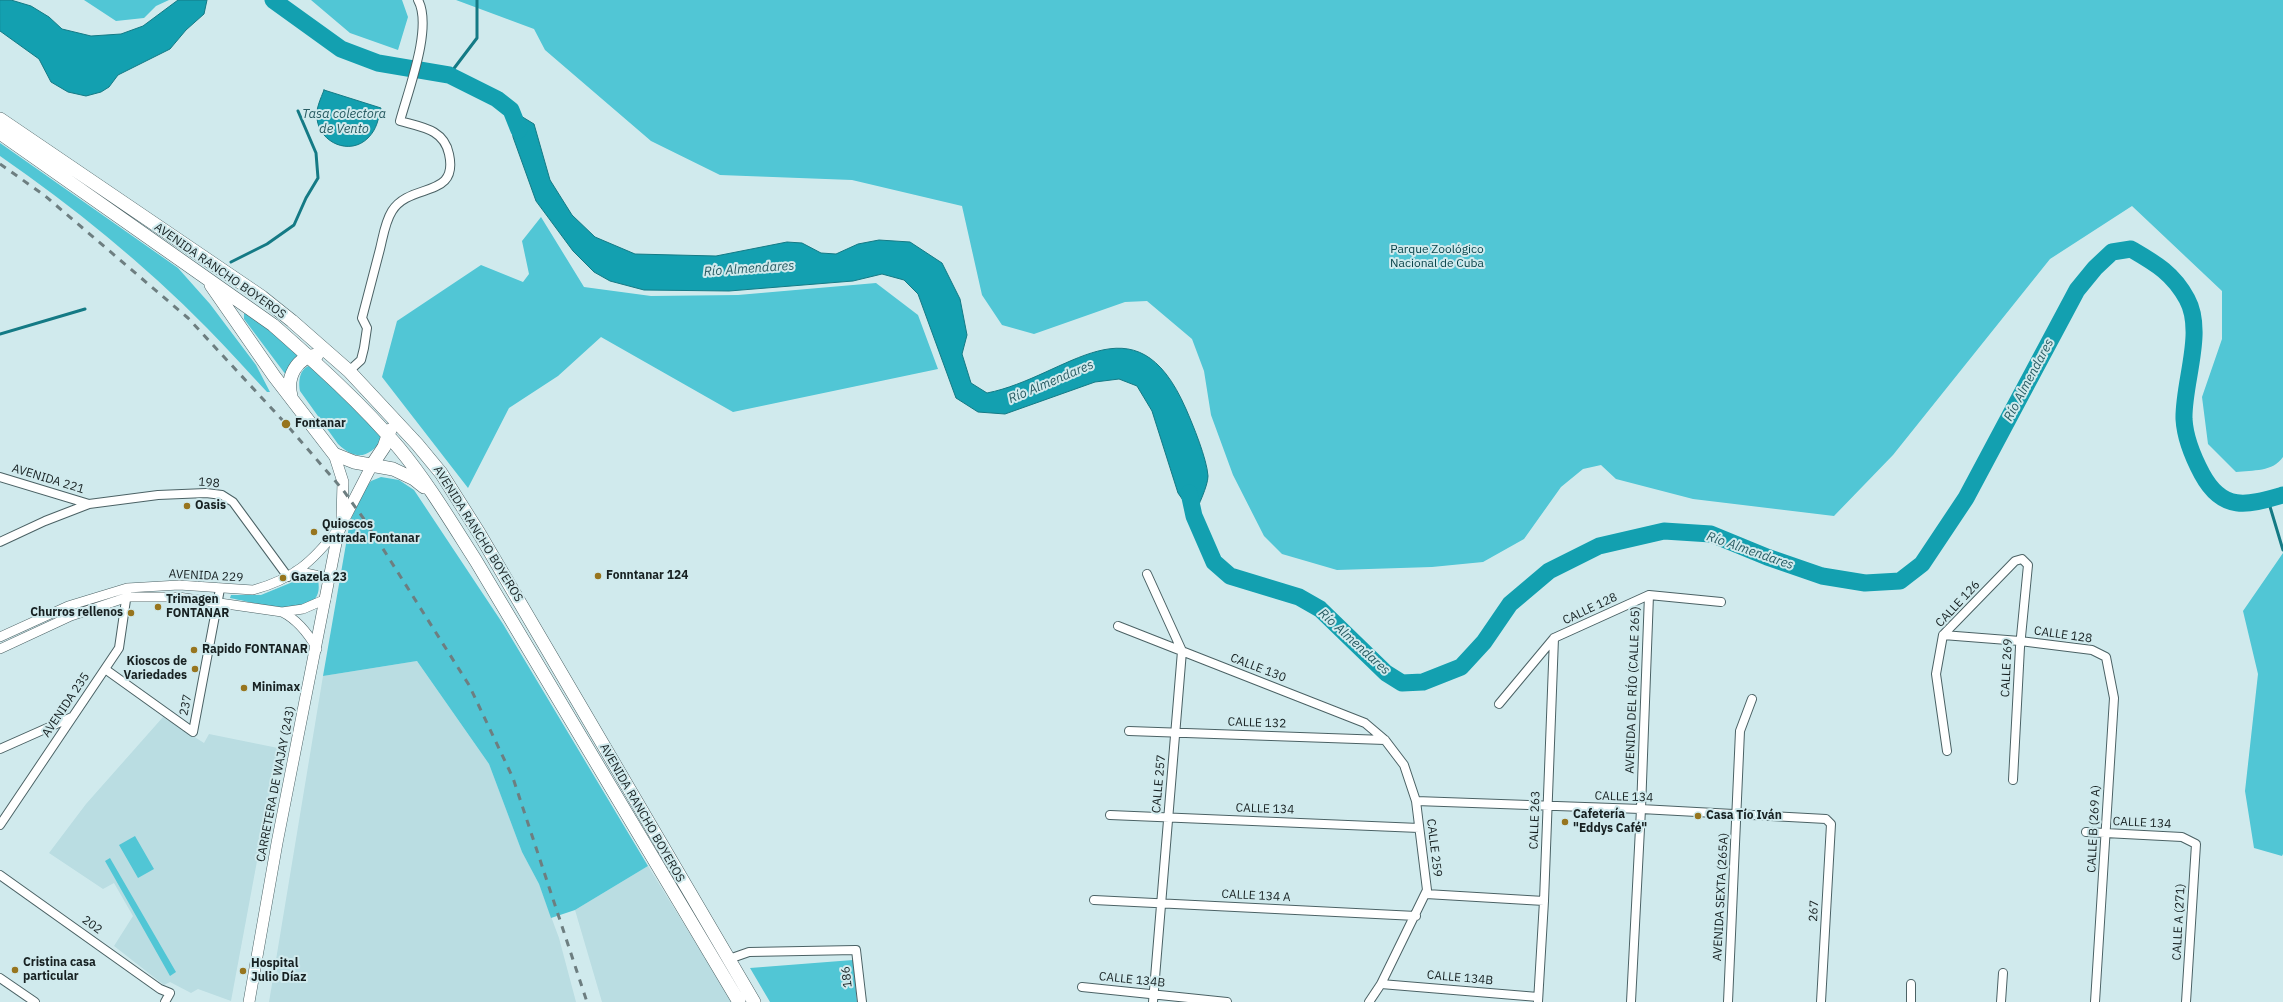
<!DOCTYPE html>
<html>
<head>
<meta charset="utf-8">
<style>
	body { margin:0 }
	canvas { display:block; background:#d0eaed }
</style>
</head>
<body>
<canvas width="2283" height="1002"></canvas>
<script>
const ctx = document.querySelector('canvas').getContext('2d');
ctx.lineJoin = 'round';
function fill(path, color) { ctx.fillStyle = color; ctx.fill(path, 'evenodd'); }
function trace(path, color, width, dash) { ctx.strokeStyle = color; ctx.lineWidth = width; ctx.lineCap = dash ? 'butt' : 'round'; ctx.setLineDash(dash || []); ctx.stroke(path); }
function drawText(font, color, halo, rows, align = 'center') {
  ctx.font = font + ' "IBM Plex Sans",sans-serif'; ctx.lineWidth = 4; ctx.setLineDash([]); ctx.textBaseline = 'middle'; ctx.strokeStyle = halo; ctx.fillStyle = color; for (const [text, x, y, turn = 0] of rows) {
    ctx.save(); ctx.translate(x, y); ctx.rotate((+turn || 0) * Math.PI / 180); ctx.textAlign = isNaN(turn) ? turn : align; if (halo) ctx.strokeText(text, 0, 0); ctx.fillText(text, 0, 0); ctx.restore();
  }
}
fill(new Path2D(`
	M 417,661 L 489,764 L 522,852 L 539,884 L 559,938 L 576,1002 L 269,1002 L 323,676 Z
	M 163,717 L 204,743 L 209,734 L 278,748 L 231,1001 L 198,989 L 191,993 L 170,982 L 164,985 L 114,946 L 133,916 L 114,883 L 103,889 L 49,853 L 86,804 Z
	M 648,866 L 732,1002 L 602,1002 L 575,910 Z`), '#badde2');
fill(new Path2D(`
	M 84,0 L 169,0 L 156,6 L 144,18 L 116,21 Z
	M 311,0 L 402,0 L 408,17 L 398,50 L 350,33 Z
	M 456,0 L 2283,0 L 2283,457 C 2273,472 2253,470 2236,472 L 2208,444 L 2202,397 L 2222,339 L 2222,291 L 2132,206 L 2050,259 L 1893,455 L 1834,516 L 1693,499 L 1616,479 L 1601,465 L 1583,469 L 1561,487 L 1524,539 L 1483,562 L 1432,567 L 1337,570 L 1282,554 L 1264,536 L 1233,475 L 1211,415 L 1204,371 L 1192,339 L 1147,301 L 1125,302 L 1034,334 L 1002,325 L 982,295 L 962,206 L 852,180 L 720,175 L 651,141 L 545,50 L 534,29 Z
	M 0,143 L 178,268 L 210,304 L 256,365 L 270,392 L 267,392 C 247,371 228,349 207,328 C 144,264 74,207 0,156 Z
	M 541,217 L 584,287 L 651,296 L 738,295 L 876,283 L 918,315 L 938,369 L 733,412 L 601,337 L 558,376 L 509,408 L 468,488 L 382,377 L 397,321 L 481,265 L 523,282 L 529,274 L 522,241 Z
	M 246,312 L 299,352 L 286,375 L 244,319 L 244,314 Z
	M 312,365 L 383,438 C 370,457 357,462 338,444 L 300,391 C 298,380 300,367 312,365 Z
	M 381,477 L 399,480 L 414,490 L 503,624 L 648,866 L 575,910 L 551,918 L 539,884 L 522,852 L 489,764 L 417,661 L 323,676 L 350,521 L 365,489 L 371,481 Z
	M 2283,553 L 2283,854 L 2282,856 L 2254,848 L 2245,791 L 2258,674 L 2243,611 Z
	M 310,577 L 318,580 C 327,625 252,602 230,598 L 231,595 L 261,595 L 300,579 Z
	M 135,836 L 154,869 L 138,878 L 119,845 Z
	M 110,858 L 176,972 L 170,976 L 105,861 Z
	M 853,960 L 857,1002 L 770,1002 L 750,968 Z`), '#51c6d5');
const water = new Path2D(`
	M 0,0 L 11,0 L 31,6 L 49,17 L 62,29 L 91,36 L 121,34 L 143,26 L 178,0 L 207,0 L 204,14 L 186,30 L 170,49 L 118,75 L 109,87 L 101,92 L 86,96 L 68,92 L 51,82 L 39,59 L 0,31 Z
	M 324,90 L 381,108 C 378,120 377,129 368,138 C 350,156 320,143 317,119 C 315,110 321,98 324,90 Z
	M 511,110 L 534,124 L 550,180 L 572,215 L 595,237 L 635,254 L 716,256 L 787,242 L 802,243 L 821,253 L 836,254 L 858,244 L 879,240 L 910,242 L 942,263 L 960,299 L 967,335 L 962,354 L 971,383 L 987,393 C 1068,377 1135,292 1186,409 C 1193,425 1207,459 1208,476 C 1208,486 1198,506 1194,516 L 1178,493 L 1152,411 L 1137,386 L 1119,379 L 1095,382 L 1005,414 L 978,412 L 956,398 L 918,294 L 904,280 L 882,274 L 853,281 L 729,291 L 644,290 L 610,281 L 594,272 L 573,251 L 536,201 L 513,137 Z`);
fill(water, '#13a0b0');
trace(water, '#147a85', 1);
trace(new Path2D(`
	M 449,75 L 477,38 L 477,0
	M 231,262 L 267,244 L 294,225 L 306,198 L 318,178 L 316,153 L 298,111
	M 0,334 L 85,309
	M 2268,500 L 2283,550`), '#147a85', 3);
trace(new Path2D(`
	M 273,0 L 341,49 L 378,63 L 449,75 L 497,99 L 511,110 L 519,130
	M 1189,493 L 1194,516 L 1214,562 L 1230,576 L 1299,597 L 1320,609 L 1386,673 L 1402,683 L 1423,682 L 1461,667 L 1484,642 L 1510,604 L 1549,571 L 1599,546 L 1664,531 L 1711,534 L 1767,557 L 1822,576 L 1865,583 L 1900,581 L 1922,564 L 1966,498 L 2077,290 L 2095,268 L 2112,252 L 2131,249 C 2155,263 2173,273 2187,299 C 2205,332 2183,383 2184,419 C 2185,437 2194,459 2202,474 C 2223,513 2248,505 2283,495`), '#13a0b0', 17);
const minor = new Path2D(`
	M 349,371 L 361,360 L 364,348 L 367,328 L 362,318 C 368,295 374,272 380,249 C 383,237 385,222 392,211 C 410,182 459,199 449,154 C 444,129 421,127 400,121 C 408,91 433,27 418,0
	M 0,477 L 89,504
	M 0,542 L 45,521 L 89,504 L 158,495 L 206,493 L 222,495 L 233,502 L 288,577
	M 1147,574 L 1182,651 L 1153,1002
	M 1118,626 L 1365,723 L 1385,740 L 1404,765 L 1416,801 L 1427,890 L 1381,984 L 1369,1002
	M 1943,635 L 2020,641 L 2092,650 L 2106,657 L 2114,698 L 2095,1002
	M 105,669 L 193,732 L 220,589
	M 1499,704 L 1554,638 L 1649,595 L 1721,602
	M 1129,731 L 1385,740
	M 0,749 L 72,717
	M 1947,751 L 1936,674 L 1943,635 L 2015,561 L 2022,559 L 2028,565 L 2020,647 L 2013,780
	M 1416,801 L 1641,809 L 1826,819 L 1831,824 L 1821,1002
	M 1110,815 L 1419,828
	M 0,825 L 119,648 L 127,593
	M 2086,832 L 2182,837 L 2196,844 L 2186,1002
	M 0,875 L 160,989 L 170,993 L 165,1002
	M 1426,894 L 1544,901
	M 1094,900 L 1416,916
	M 729,959 L 749,952 L 856,950 L 862,1002
	M 0,978 L 35,1002
	M 1381,984 L 1538,997
	M 1911,984 L 1911,1002
	M 1082,987 L 1227,1002
	M 1538,1002 L 1544,901 L 1554,638
	M 1631,1002 L 1641,809 L 1649,595
	M 1728,1002 L 1740,731 L 1752,699
	M 2001,1002 L 2003,973`);
const tertiary = new Path2D(`
	M 296,571 L 329,578
	M 282,612 C 298,620 308,633 317,649
	M 0,637 L 68,606 L 127,588 L 179,585 L 253,590 C 294,579 313,561 338,529
	M 0,649 L 71,616 L 128,597 L 178,597 L 282,612 L 303,609 L 326,599`);
const secondary = new Path2D(`
	M 334,454 L 343,482 L 342,518
	M 249,1002 L 277,843 L 337,538 L 341,525 L 372,465`);
const trunk = new Path2D(`
	M 0,119 L 262,297 L 292,321 L 349,371 L 417,444 L 441,473 L 479,533 L 754,1002
	M 0,133 L 273,325 C 315,362 363,405 399,448 C 428,483 451,522 476,561 L 739,1002
	M 211,285 L 274,376 L 334,454 L 354,462 L 393,469 L 414,479 L 424,487
	M 291,396 C 286,378 296,357 317,355
	M 372,465 L 384,447 L 390,430`);
trace(minor, '#4b6265', 10);
trace(tertiary, '#4b6265', 10);
trace(secondary, '#4b6265', 12);
trace(trunk, '#4b6265', 14);
trace(minor, '#fff', 8);
trace(tertiary, '#fff', 9);
trace(secondary, '#fff', 11);
trace(trunk, '#fff', 13);
trace(new Path2D(`
	M 0,164 L 44,195 L 188,318 L 286,424 L 343,490 L 366,522 L 469,685 L 513,778 L 587,1002`), '#6d7e80', 3, [7, 7]);
for (const [x, y, r, color] of [
	[286,424,5,"#97751e"],
	[187,506,4,"#97751e"],
	[314,532,4,"#97751e"],
	[598,576,4,"#97751e"],
	[283,578,4,"#97751e"],
	[158,607,4,"#97751e"],
	[131,613,4,"#97751e"],
	[194,650,4,"#97751e"],
	[195,669,4,"#97751e"],
	[244,688,4,"#97751e"],
	[1698,816,4,"#97751e"],
	[1565,822,4,"#97751e"],
	[15,970,4,"#97751e"],
	[243,971,4,"#97751e"]
]) { const dot = new Path2D(); dot.arc(x, y, r, 0, 2 * Math.PI); ctx.fillStyle = color; ctx.fill(dot); trace(dot, '#d0eaed', 1.5); }
drawText('12px', '#043e45', '#d0eaed', [
	["Parque Zoológico",1437,250],
	["Nacional de Cuba",1437,264]
]);
drawText('12px', '#172122', '#d0eaed', [
	["AVENIDA RANCHO BOYEROS",220,271,35],
	["AVENIDA 221",48,479,17],
	["198",209,483,5],
	["AVENIDA RANCHO BOYEROS",478,534,58],
	["AVENIDA 229",206,576,3],
	["CALLE 126",1958,604,-47],
	["CALLE 128",1590,609,-25],
	["CALLE 128",2063,635,8],
	["CALLE 130",1258,668,21],
	["CALLE 269",2007,668,-87],
	["AVENIDA DEL RÍO (CALLE 265)",1633,690,-88],
	["AVENIDA 235",66,705,-56],
	["237",186,705,-79],
	["CALLE 132",1257,723,2],
	["CARRETERA DE WAJAY (243)",276,784,-79],
	["CALLE 257",1159,784,-85],
	["CALLE 134",1624,797,2],
	["CALLE 134",1265,809,2],
	["AVENIDA RANCHO BOYEROS",642,813,60],
	["CALLE 263",1535,820,-88],
	["CALLE 134",2142,823,3],
	["CALLE B (269 A)",2094,829,-87],
	["CALLE 259",1434,848,83],
	["CALLE 134 A",1256,896,3],
	["AVENIDA SEXTA (265A)",1721,897,-87],
	["267",1814,911,-87],
	["CALLE A (271)",2179,922,-87],
	["202",92,925,36],
	["186",847,977,-97],
	["CALLE 134B",1460,978,5],
	["CALLE 134B",1132,980,6]
]);
drawText('bold 12px', '#172122', '#d0eaed', [
	["Fontanar",295,424],
	["Oasis",195,506],
	["Quioscos",322,525],
	["entrada Fontanar",322,539],
	["Fonntanar 124",606,576],
	["Gazela 23",291,578],
	["Trimagen",166,600],
	["FONTANAR",166,614],
	["Churros rellenos",123,613,"right"],
	["Rapido FONTANAR",202,650],
	["Kioscos de",187,662,"right"],
	["Variedades",187,676,"right"],
	["Minimax",252,688],
	["Cafetería",1573,815],
	["\"Eddys Café\"",1573,829],
	["Casa Tío Iván",1706,816],
	["Cristina casa",23,963],
	["particular",23,977],
	["Hospital",251,964],
	["Julio Díaz",251,978]
], 'left');
drawText('italic 13px', '#295c63', '#d0eaed', [
	["Tasa colectora",344,114],
	["de Vento",344,129],
	["Río Almendares",749,269,-4],
	["Río Almendares",2029,380,-62],
	["Río Almendares",1051,382,-23],
	["Río Almendares",1750,551,19],
	["Río Almendares",1354,642,42]
]);
</script>
</body>
</html>
